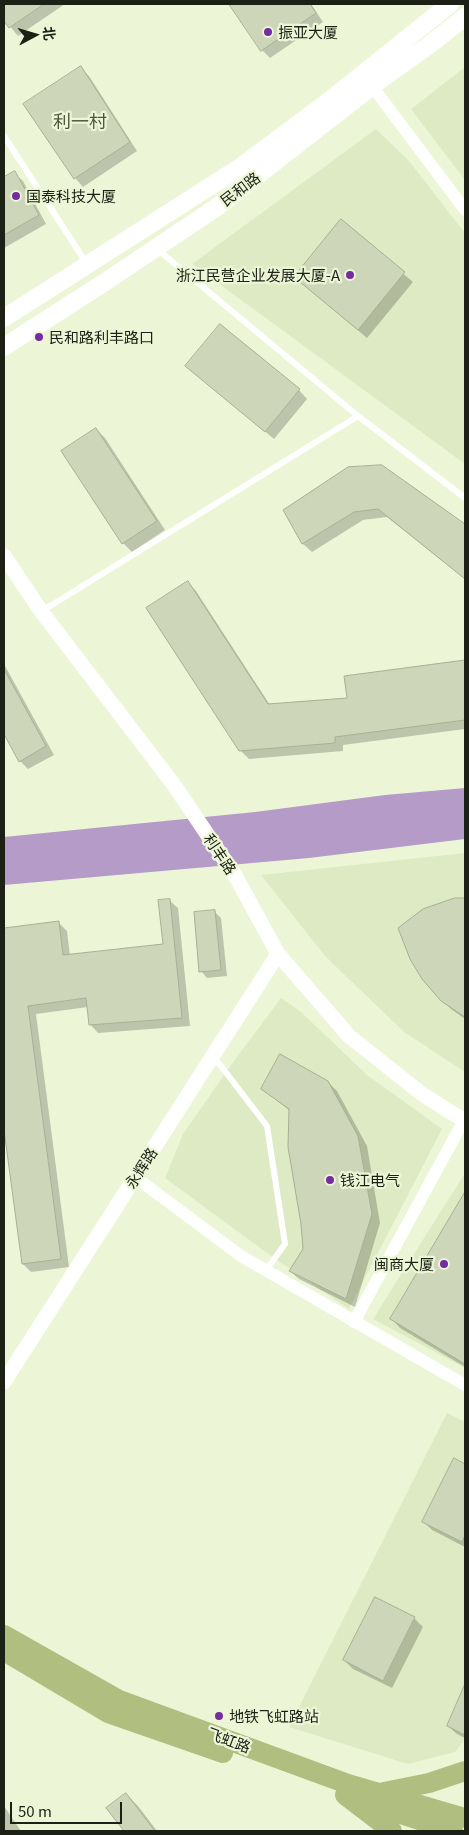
<!DOCTYPE html>
<html>
<head>
<meta charset="utf-8">
<style>
	body { margin:0 }
	#map { position:relative; width:469px; height:1835px; overflow:hidden; background:#ecf6d7; font-family:Georgia,"Noto Sans SC",serif }
	canvas { display:block }
	.frame { position:absolute; inset:0; border:5px solid #1c2015; pointer-events:none }
	.north { position:absolute; left:10px; top:10px; width:50px; height:50px; -webkit-text-stroke:4px #ecf6d7; paint-order:stroke; rotate:84deg; font-size:14px; font-weight:700; line-height:20px; text-align:center; color:#1c2015 }
	.north::after { content:''; display:block; margin:auto; width:18px; height:22px; background:#1c2015; clip-path:polygon(50% 0,100% 100%,50% 72%,0 100%) }
	.scale { position:absolute; left:10px; top:1802px; width:112px; height:22px; box-sizing:border-box; border:2px solid #1c2015; border-top:0; padding-left:6px; font-size:15px; line-height:18px; white-space:nowrap; color:#1c2015; -webkit-text-stroke:4px #ecf6d7; paint-order:stroke }
</style>
</head>
<body>
<div id="map">
<canvas width="469" height="1835"></canvas>
<div class="frame"></div>
<div class="north">北</div>
<div class="scale">50 m</div>
</div>
<script>
const ctx = document.querySelector('canvas').getContext('2d');
ctx.lineJoin = 'round';
function fill(path, color) { ctx.fillStyle = color; ctx.fill(path, 'evenodd'); }
function trace(path, color, width, dash) { ctx.strokeStyle = color; ctx.lineWidth = width; ctx.lineCap = dash ? 'butt' : 'round'; ctx.setLineDash(dash || []); ctx.stroke(path); }
function drawText(font, color, halo, rows, align = 'center') {
  ctx.font = font + ' Georgia,"Noto Sans SC",serif'; ctx.lineWidth = 4.5; ctx.setLineDash([]); ctx.textBaseline = 'middle'; ctx.strokeStyle = halo; ctx.fillStyle = color; for (const [text, x, y, turn = 0] of rows) {
    ctx.save(); ctx.translate(x, y); ctx.rotate((+turn || 0) * Math.PI / 180); ctx.textAlign = isNaN(turn) ? turn : align; if (halo) ctx.strokeText(text, 0, 0); ctx.fillText(text, 0, 0); ctx.restore();
  }
}
fill(new Path2D(`
	M 465,67 L 465,180 L 411,109 Z
	M 376,129 L 409,161 L 465,233 L 465,464 L 192,264 Z
	M 465,853 L 465,1072 L 404,1032 L 325,956 L 261,875 Z
	M 281,998 L 301,1012 L 367,1075 L 442,1129 L 349,1309 L 271,1256 L 165,1178 L 183,1134 L 231,1065 Z
	M 465,1173 L 465,1368 L 373,1319 Z
	M 447,1413 L 465,1422 L 465,1739 L 455,1752 L 408,1764 L 289,1727 Z`), '#deeac4');
fill(new Path2D(`
	M 465,788 L 465,839 L 309,858 L 4,885 L 4,837 L 255,812 L 385,795 Z`), '#b59bc8');
fill(new Path2D(`
	M 4,4 L 65,4 L 18,36 L 4,19 Z
	M 230,4 L 311,4 L 323,22 L 270,58 L 262,50 Z
	M 80,68 L 89,76 L 137,151 L 83,187 L 75,178 Z
	M 14,173 L 23,181 L 46,224 L 4,248 L 4,179 Z
	M 341,221 L 413,282 L 367,338 L 295,277 Z
	M 187,366 L 299,390 L 307,399 L 274,439 Z
	M 96,429 L 105,438 L 165,530 L 132,552 L 123,543 Z
	M 382,467 L 465,525 L 465,579 L 387,517 L 363,520 L 312,552 L 303,544 L 285,510 Z
	M 187,582 L 196,591 L 270,705 L 348,699 L 345,677 L 465,661 L 465,729 L 343,745 L 343,751 L 249,759 L 240,750 Z
	M 4,664 L 54,755 L 28,769 L 20,761 L 4,731 Z
	M 465,899 L 465,1019 L 451,1009 L 442,1000 L 455,900 Z
	M 169,900 L 178,908 L 190,1026 L 98,1033 L 90,1024 L 88,1007 L 36,1014 L 69,1267 L 31,1272 L 23,1264 L 4,1121 L 4,930 L 58,922 L 67,931 L 70,956 L 164,946 Z
	M 214,911 L 221,918 L 227,976 L 207,978 L 201,971 Z
	M 328,1082 L 337,1091 L 367,1146 L 380,1223 L 355,1307 L 299,1279 L 290,1271 L 304,1250 L 290,1111 L 263,1088 Z
	M 458,1207 L 465,1211 L 465,1367 L 400,1328 L 392,1319 Z
	M 455,1460 L 465,1465 L 465,1547 L 432,1530 L 423,1521 Z
	M 414,1618 L 423,1627 L 392,1688 L 353,1669 L 344,1660 Z
	M 461,1697 L 465,1699 L 465,1738 L 457,1734 L 448,1726 Z
	M 126,1794 L 138,1806 L 157,1831 L 125,1831 L 108,1808 Z
	M 4,1806 L 21,1831 L 4,1831 Z`), '#0003');
const building = new Path2D(`
	M 4,4 L 44,4 L 9,28 L 4,21 Z
	M 229,4 L 310,4 L 316,13 L 261,51 Z
	M 81,66 L 130,142 L 74,179 L 23,104 Z
	M 15,171 L 39,215 L 4,235 L 4,177 Z
	M 341,219 L 405,272 L 358,330 L 294,277 Z
	M 220,324 L 300,389 L 265,432 L 185,366 Z
	M 96,428 L 157,521 L 122,544 L 61,451 Z
	M 382,465 L 465,524 L 465,579 L 378,509 L 354,512 L 302,544 L 283,510 L 348,467 Z
	M 188,581 L 268,704 L 347,698 L 344,676 L 465,660 L 465,720 L 335,737 L 335,743 L 239,751 L 146,608 Z
	M 4,669 L 46,746 L 19,762 L 4,734 Z
	M 455,898 L 465,898 L 465,1017 L 441,1001 L 422,979 L 410,959 L 398,928 L 423,909 Z
	M 170,899 L 182,1018 L 89,1025 L 86,998 L 28,1006 L 61,1259 L 22,1264 L 4,1130 L 4,928 L 59,921 L 63,955 L 163,944 L 158,900 Z
	M 215,910 L 221,970 L 199,972 L 194,912 Z
	M 280,1054 L 328,1081 L 358,1136 L 372,1214 L 346,1299 L 289,1271 L 303,1249 L 301,1224 L 288,1147 L 289,1109 L 261,1089 Z
	M 465,1192 L 465,1364 L 390,1319 Z
	M 454,1458 L 465,1464 L 465,1535 L 462,1542 L 422,1522 Z
	M 375,1597 L 415,1617 L 383,1681 L 343,1660 Z
	M 465,1684 L 465,1735 L 447,1726 Z
	M 126,1793 L 155,1831 L 124,1831 L 106,1808 Z`);
fill(building, '#cdd6b8');
trace(building, '#a7b093', 1);
trace(new Path2D(`
	M 4,136 L 87,264
	M 157,249 L 358,416
	M 42,611 L 358,416 L 465,498
	M 214,1057 L 267,1126 L 285,1244 L 266,1270`), '#fff', 6);
trace(new Path2D(`
	M 372,86 L 465,210
	M 135,1177 L 241,1256 L 465,1385
	M 354,1322 L 464,1120`), '#fff', 12);
trace(new Path2D(`
	M 4,556 L 41,611 L 174,785 L 236,877 L 278,954 L 349,1036 L 422,1094 L 465,1121
	M 4,1382 L 278,954`), '#fff', 15);
trace(new Path2D(`
	M 4,318 L 242,166 L 329,101 L 450,4
	M 4,347 L 105,282 L 217,207 L 384,77 L 428,46 L 465,17`), '#fff', 18);
trace(new Path2D(`
	M 4,1635 L 119,1700 L 345,1783 L 465,1818
	M 4,1651 L 108,1713 L 223,1753
	M 384,1792 L 429,1783 L 465,1771
	M 345,1795 L 392,1831
	M 373,1805 L 453,1831`), '#b0be7f', 20);
for (const [x, y, r, color] of [
	[268,32,5,"#752c9e"],
	[16,196,5,"#752c9e"],
	[350,275,5,"#752c9e"],
	[39,337,5,"#752c9e"],
	[330,1180,5,"#752c9e"],
	[444,1264,5,"#752c9e"],
	[219,1716,5,"#752c9e"]
]) { const dot = new Path2D(); dot.arc(x, y, r, 0, 2 * Math.PI); ctx.fillStyle = color; ctx.fill(dot); trace(dot, '#ecf6d7', 2); }
drawText('15px', '#1c2015', '#ecf6d7', [
	["振亚大厦",278,32],
	["国泰科技大厦",26,196],
	["浙江民营企业发展大厦-A",340,275,"right"],
	["民和路利丰路口",49,337],
	["钱江电气",340,1180],
	["闽商大厦",434,1264,"right"],
	["地铁飞虹路站",229,1716]
], 'left');
drawText('15px', '#1c2015', '#ecf6d7', [
	["民和路",240,189,-37],
	["利丰路",220,854,56],
	["永辉路",141,1168,-57],
	["飞虹路",229,1740,20]
]);
drawText('18px', '#4f563c', '#ecf6d7', [
	["利一村",80,121]
]);
</script>
</body>
</html>
